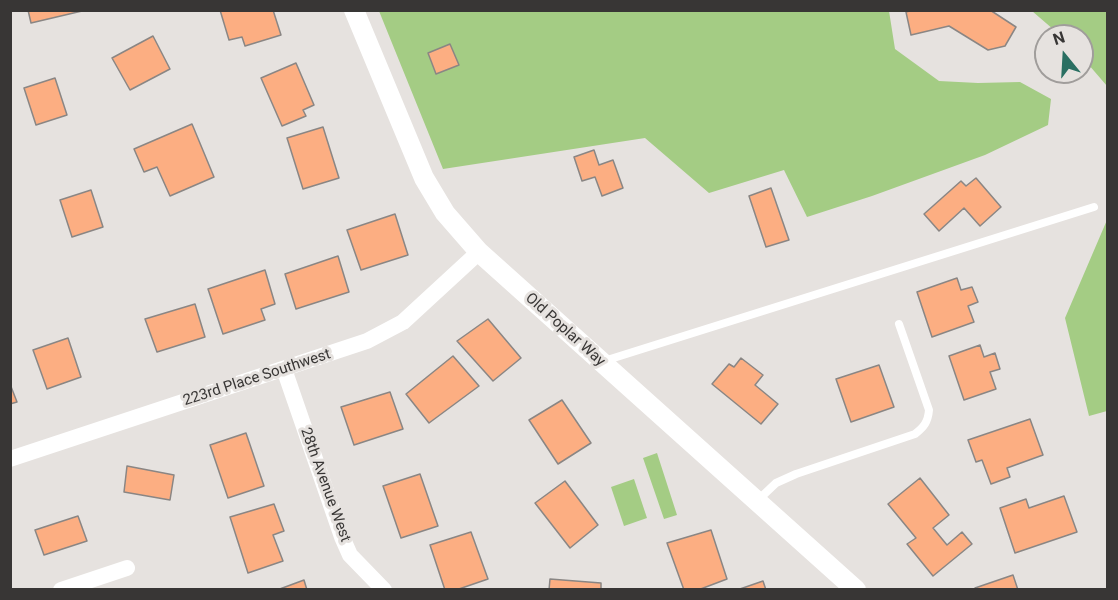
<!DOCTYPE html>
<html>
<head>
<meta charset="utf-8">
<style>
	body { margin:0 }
	#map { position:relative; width:1118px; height:600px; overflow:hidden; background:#e6e2df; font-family:Roboto,sans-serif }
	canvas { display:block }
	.frame { position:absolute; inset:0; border:12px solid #383635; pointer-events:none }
	.north { position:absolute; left:1034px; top:24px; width:60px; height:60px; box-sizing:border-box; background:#e6e2df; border:2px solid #a09d9b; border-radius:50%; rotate:342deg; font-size:16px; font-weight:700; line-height:24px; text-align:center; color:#383635 }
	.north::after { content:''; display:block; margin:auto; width:21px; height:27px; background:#2a6f62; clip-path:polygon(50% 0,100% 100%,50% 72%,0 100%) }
</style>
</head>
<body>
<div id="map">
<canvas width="1118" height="600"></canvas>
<div class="frame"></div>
<div class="north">N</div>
</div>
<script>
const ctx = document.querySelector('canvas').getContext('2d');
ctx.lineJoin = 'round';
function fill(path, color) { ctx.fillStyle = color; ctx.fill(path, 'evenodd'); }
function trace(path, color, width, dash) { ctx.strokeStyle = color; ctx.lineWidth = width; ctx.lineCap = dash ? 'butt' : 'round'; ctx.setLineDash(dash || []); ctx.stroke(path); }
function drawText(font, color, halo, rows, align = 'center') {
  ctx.font = font + ' Roboto,sans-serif'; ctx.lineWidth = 6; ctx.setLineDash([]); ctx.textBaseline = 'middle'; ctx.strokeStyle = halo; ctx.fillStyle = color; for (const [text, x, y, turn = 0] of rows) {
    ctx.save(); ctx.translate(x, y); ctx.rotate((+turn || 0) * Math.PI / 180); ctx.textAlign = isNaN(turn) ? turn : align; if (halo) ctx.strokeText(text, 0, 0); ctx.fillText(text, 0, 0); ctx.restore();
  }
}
fill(new Path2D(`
	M 379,11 L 889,11 L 895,49 L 939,81 L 978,83 L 1020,82 L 1051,99 L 1048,125 L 985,155 L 872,196 L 807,217 L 784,170 L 709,193 L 645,138 L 443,169 Z
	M 1032,11 L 1107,11 L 1107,86 L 1082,57 L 1082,36 L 1061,36 Z
	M 1107,220 L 1107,411 L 1089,416 L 1065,318 Z
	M 657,453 L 677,515 L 664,519 L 643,458 Z
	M 634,479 L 647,518 L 624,526 L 611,487 Z`), '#a4cc84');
const building = new Path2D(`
	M 28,10 L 82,10 L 82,11 L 31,23 Z
	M 220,10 L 273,10 L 281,35 L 245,46 L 242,37 L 229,40 Z
	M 913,10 L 990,10 L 1016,27 L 1005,46 L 988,50 L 949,26 L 911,35 L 906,12 Z
	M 153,36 L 170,69 L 130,90 L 112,58 Z
	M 450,44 L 459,65 L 436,74 L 428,53 Z
	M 296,63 L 314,105 L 303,110 L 306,116 L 282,126 L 261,78 Z
	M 55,78 L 67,115 L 36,125 L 24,88 Z
	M 192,124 L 214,177 L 170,196 L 157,167 L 144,172 L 134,149 Z
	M 323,127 L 339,178 L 303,189 L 287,138 Z
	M 594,150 L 599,165 L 613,160 L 623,188 L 602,196 L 595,177 L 582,181 L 574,157 Z
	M 976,178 L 1001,207 L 980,226 L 964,208 L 939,231 L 924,214 L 961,181 L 966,186 Z
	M 771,188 L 789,240 L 766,247 L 749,196 Z
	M 91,190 L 103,227 L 72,237 L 60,200 Z
	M 395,214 L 408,255 L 361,270 L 347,230 Z
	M 338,256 L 349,292 L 296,309 L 285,274 Z
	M 265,270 L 275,304 L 261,309 L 265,320 L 223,334 L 208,289 Z
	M 957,278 L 961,290 L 972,287 L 978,302 L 968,306 L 974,322 L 932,337 L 917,292 Z
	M 195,304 L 205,337 L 157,352 L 145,319 Z
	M 488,319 L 521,358 L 493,381 L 457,341 Z
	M 68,338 L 81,377 L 47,389 L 33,350 Z
	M 980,345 L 984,357 L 995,353 L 1000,369 L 990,372 L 996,389 L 964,400 L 949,356 Z
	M 453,356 L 479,386 L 429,423 L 406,394 Z
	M 741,358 L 763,375 L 755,385 L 778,404 L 761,424 L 712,384 L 729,364 L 734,367 Z
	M 879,365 L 894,407 L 851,422 L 836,379 Z
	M 10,384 L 17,402 L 10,404 Z
	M 390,392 L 403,429 L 354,445 L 341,407 Z
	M 562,400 L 591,443 L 558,464 L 529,420 Z
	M 1030,419 L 1043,455 L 1007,468 L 1010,477 L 991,484 L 982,460 L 976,462 L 968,440 Z
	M 246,433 L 264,486 L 228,498 L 210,445 Z
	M 127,466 L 174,475 L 170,500 L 124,492 Z
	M 420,474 L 438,526 L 401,538 L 383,486 Z
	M 920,478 L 949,515 L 933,528 L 947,545 L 962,532 L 972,544 L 933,576 L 907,544 L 916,538 L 888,504 Z
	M 565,481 L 598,525 L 570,548 L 535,503 Z
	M 1064,496 L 1077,532 L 1015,553 L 1000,508 L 1026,499 L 1029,508 Z
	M 274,504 L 284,531 L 273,535 L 283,561 L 248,573 L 230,517 Z
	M 78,516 L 87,541 L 44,555 L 35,530 Z
	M 711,530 L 727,579 L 698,590 L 684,590 L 667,543 Z
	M 471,532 L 488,579 L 456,590 L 445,590 L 430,545 Z
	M 1013,575 L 1018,590 L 975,590 L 975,588 Z
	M 550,579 L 601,583 L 601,590 L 549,590 Z
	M 304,580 L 307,590 L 277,590 Z
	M 763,581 L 766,590 L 737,590 Z`);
fill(building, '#fcae82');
trace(building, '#8a8684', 1.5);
trace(new Path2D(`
	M 604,361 L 1094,207
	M 757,501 L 776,483 L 796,474 L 915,434 C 924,427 928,422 929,410 L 899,324`), '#fff', 8);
trace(new Path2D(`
	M 284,369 L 342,537 L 350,555 L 384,590
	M 10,459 L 367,341 L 403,322 L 479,252
	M 61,590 L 127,568`), '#fff', 16);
trace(new Path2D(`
	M 354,10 L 424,178 L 445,213 L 479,252 L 856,590`), '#fff', 20);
drawText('15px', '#383635', '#e6e2df', [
	["Old Poplar Way",565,330,42],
	["223rd Place Southwest",257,378,-18],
	["28th Avenue West",325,485,70]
]);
</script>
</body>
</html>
